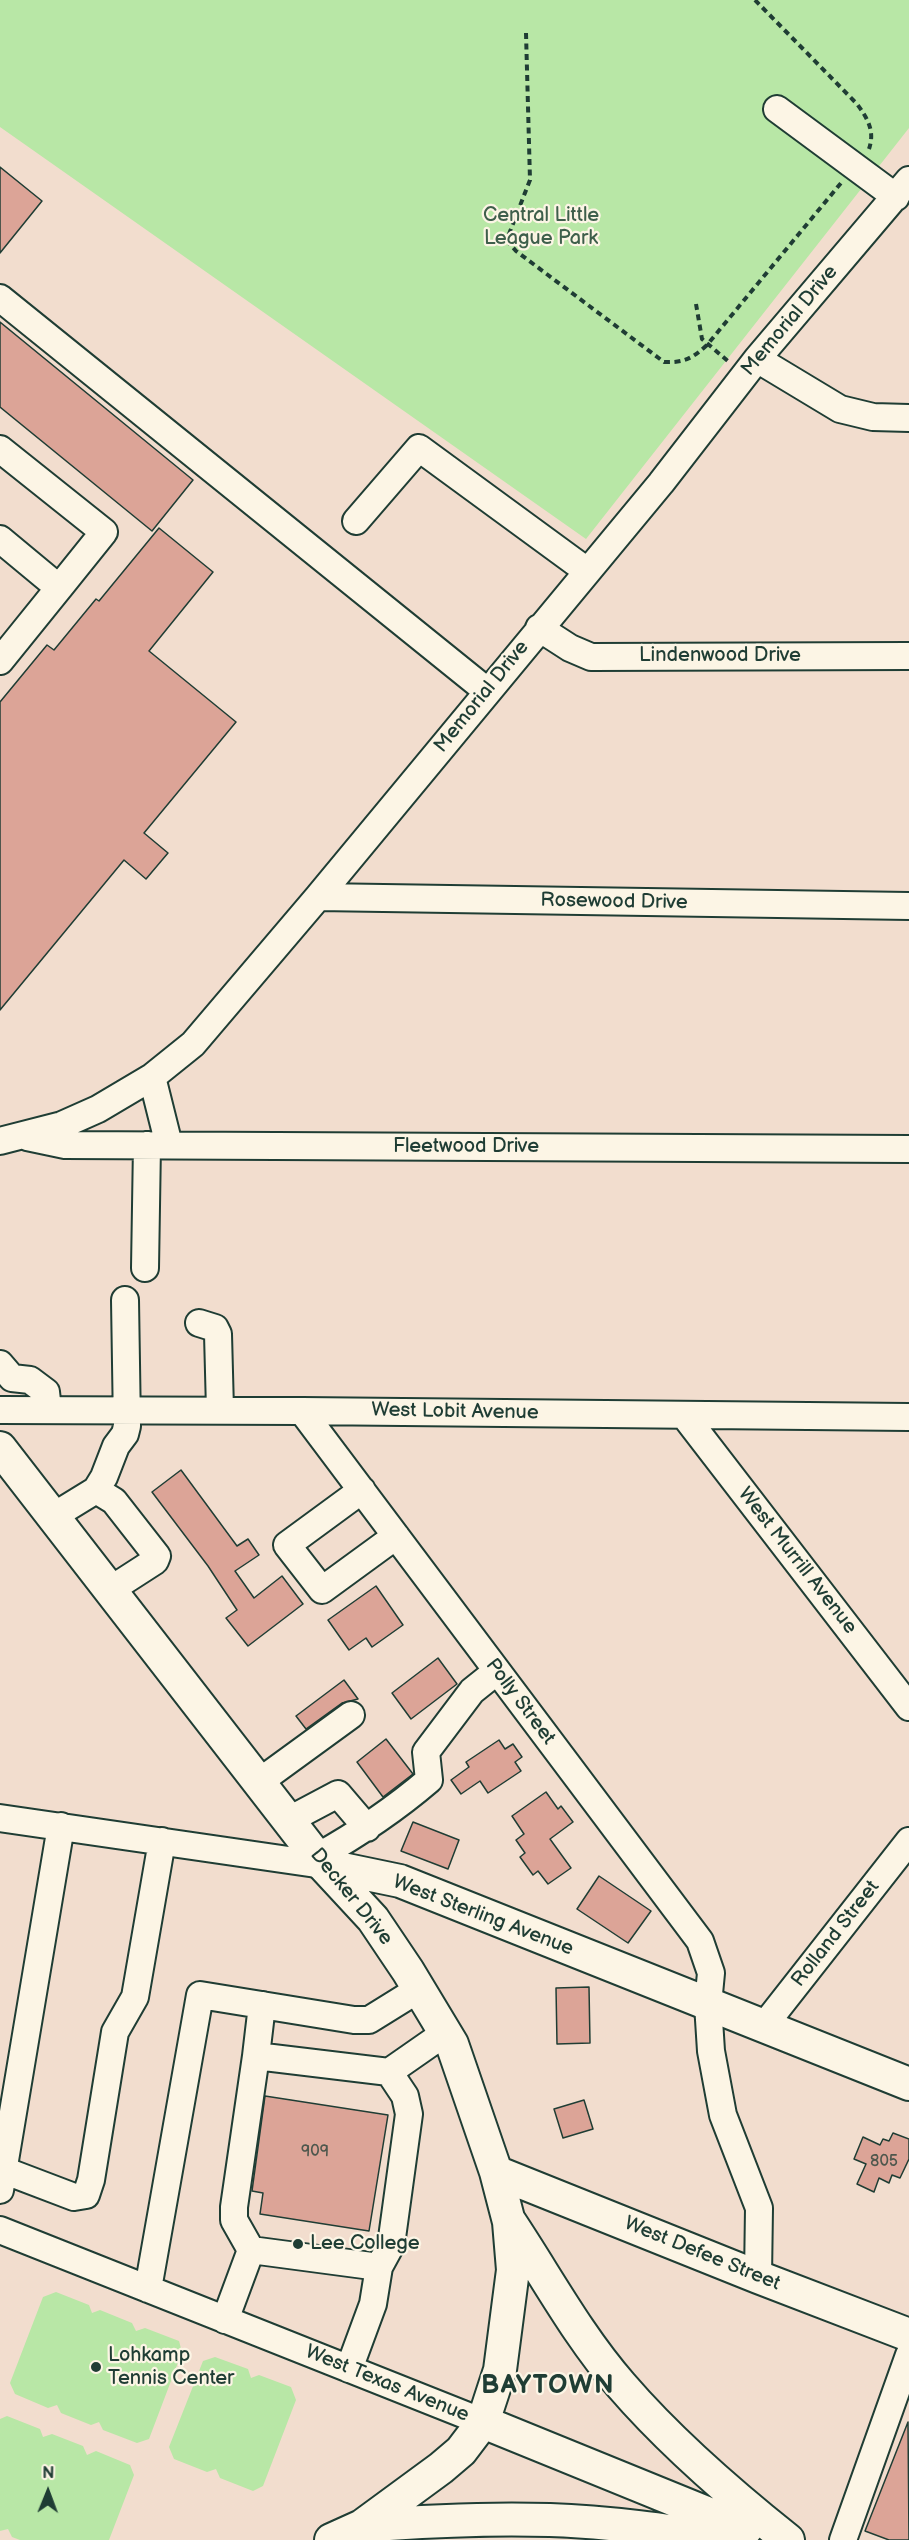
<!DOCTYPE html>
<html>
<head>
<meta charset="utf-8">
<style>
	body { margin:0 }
	#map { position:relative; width:909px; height:2540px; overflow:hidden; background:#f2ddce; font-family:"Balsamiq Sans",sans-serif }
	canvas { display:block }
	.north { position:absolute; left:18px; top:2462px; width:60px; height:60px; -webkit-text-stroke:4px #fcf5e5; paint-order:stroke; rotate:1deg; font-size:16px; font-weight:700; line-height:24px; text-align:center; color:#1f3d34 }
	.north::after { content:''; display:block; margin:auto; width:21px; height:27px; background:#1f3d34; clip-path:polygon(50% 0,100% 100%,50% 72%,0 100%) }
</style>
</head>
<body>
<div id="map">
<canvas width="909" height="2540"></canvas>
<div class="north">N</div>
</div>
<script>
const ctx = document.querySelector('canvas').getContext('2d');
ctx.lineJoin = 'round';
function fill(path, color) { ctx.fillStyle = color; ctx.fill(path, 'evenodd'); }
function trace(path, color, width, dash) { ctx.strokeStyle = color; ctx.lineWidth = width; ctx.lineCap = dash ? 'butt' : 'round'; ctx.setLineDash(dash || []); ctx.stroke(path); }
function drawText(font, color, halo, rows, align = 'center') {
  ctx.font = font + ' "Balsamiq Sans",sans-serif'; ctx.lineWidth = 4.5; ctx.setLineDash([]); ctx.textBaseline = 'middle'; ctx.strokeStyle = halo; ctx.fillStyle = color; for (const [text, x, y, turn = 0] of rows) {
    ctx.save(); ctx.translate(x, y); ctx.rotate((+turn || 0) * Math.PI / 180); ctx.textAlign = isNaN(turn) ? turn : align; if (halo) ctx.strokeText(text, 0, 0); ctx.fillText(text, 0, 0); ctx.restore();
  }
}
fill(new Path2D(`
	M 0,0 L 909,0 L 909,128 L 586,539 L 0,127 Z
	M 56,2292 L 89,2305 L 92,2313 L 100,2310 L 132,2323 L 136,2331 L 145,2328 L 179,2341 L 182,2352 L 149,2439 L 137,2443 L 103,2430 L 99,2422 L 91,2425 L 61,2413 L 57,2405 L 48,2408 L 15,2394 L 10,2383 L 43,2297 Z
	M 215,2357 L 248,2369 L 251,2378 L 259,2375 L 291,2387 L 296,2400 L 263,2486 L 253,2491 L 220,2478 L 216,2469 L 207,2472 L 174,2459 L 169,2447 L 203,2361 Z
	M 7,2416 L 40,2429 L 43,2437 L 52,2434 L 83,2446 L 87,2455 L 96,2451 L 130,2465 L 134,2475 L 109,2540 L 20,2540 L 12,2537 L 8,2529 L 0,2531 L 0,2419 Z`), '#b8e7a6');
const building = new Path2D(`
	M 0,167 L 42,201 L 0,253 Z
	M 0,322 L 193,480 L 152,531 L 0,407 Z
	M 159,528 L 213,572 L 149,651 L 236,722 L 144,833 L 168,853 L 146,879 L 124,860 L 0,1010 L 0,702 L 47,645 L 54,650 L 96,599 L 99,601 Z
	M 181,1470 L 237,1546 L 248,1539 L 259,1555 L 235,1571 L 254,1598 L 282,1576 L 303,1604 L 248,1646 L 226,1618 L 237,1610 L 208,1566 L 152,1492 Z
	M 376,1586 L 403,1625 L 372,1647 L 366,1638 L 349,1650 L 328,1620 Z
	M 438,1658 L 457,1684 L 411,1719 L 392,1693 Z
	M 344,1680 L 358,1699 L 342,1703 L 306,1729 L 296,1716 Z
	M 386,1739 L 413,1774 L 383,1797 L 357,1762 Z
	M 499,1740 L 505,1749 L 513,1744 L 522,1757 L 515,1762 L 521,1771 L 488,1793 L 480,1781 L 461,1794 L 451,1780 L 469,1767 L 466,1762 Z
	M 546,1792 L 558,1809 L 561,1806 L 573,1822 L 550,1839 L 571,1868 L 548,1884 L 538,1871 L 533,1875 L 520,1857 L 525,1853 L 516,1840 L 524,1834 L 512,1816 Z
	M 413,1822 L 459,1840 L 448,1869 L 401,1851 Z
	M 599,1876 L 651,1911 L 628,1943 L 577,1909 Z
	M 589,1987 L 590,2043 L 557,2044 L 556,1988 Z
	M 265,2096 L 388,2115 L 369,2231 L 260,2214 L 263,2193 L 252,2191 Z
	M 584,2100 L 593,2129 L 563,2138 L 554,2109 Z
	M 893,2133 L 909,2139 L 909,2159 L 900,2178 L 892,2175 L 889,2183 L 879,2178 L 874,2192 L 857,2184 L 866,2164 L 854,2159 L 863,2137 L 880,2145 L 883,2139 L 889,2141 Z
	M 908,2422 L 909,2540 L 889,2540 L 865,2531 Z`);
fill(building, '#dca497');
trace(building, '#1f3d34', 1.5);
const minor = new Path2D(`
	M 777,109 L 896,197
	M 0,298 L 487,691
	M 757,359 L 840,409 L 873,417 L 909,418
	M 0,449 L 104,532 L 59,588
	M 356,521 L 419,448 L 587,571
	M 0,539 L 59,588 L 0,661
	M 539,628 L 570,648 L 591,657 L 909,656
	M 318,897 L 909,906
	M 152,1077 L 169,1145
	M 27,1137 L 65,1145 L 909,1149
	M 0,1141 L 62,1125 L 98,1109 L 152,1077 L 193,1044 L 318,897 L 661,483 L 757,359 L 909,180
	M 145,1268 L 147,1145
	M 199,1323 L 215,1328 L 218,1334 L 220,1410
	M 0,1364 L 12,1378 L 30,1380 L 46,1392 L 48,1410
	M 0,1410 L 302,1411 L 909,1417
	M 302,1411 L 700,1941 L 711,1973 L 708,2004 L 711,2051 L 723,2115 L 759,2208 L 758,2277
	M 684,1415 L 909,1707
	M 96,1490 L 114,1501 L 157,1556 L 155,1561 L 110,1590
	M 362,1490 L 287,1545 L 322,1590 L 396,1536
	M 52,1517 L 96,1490 L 104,1477 L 116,1446 L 125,1434 L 127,1426 L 125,1300
	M 259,1782 L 351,1715
	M 0,1818 L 323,1865
	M 289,1820 L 338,1794 L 367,1828
	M 317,1857 C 358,1834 394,1810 429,1780 L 426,1752 L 472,1691 L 497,1671
	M 763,2027 L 909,1841
	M 256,2056 L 262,2005
	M 3,2170 L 74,2197 L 86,2195 L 91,2180 L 115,2032 L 135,1997 L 162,1841
	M 0,2190 L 61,1826
	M 0,2230 L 483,2422
	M 251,2250 L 379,2267 L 373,2304 L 349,2369
	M 379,2267 L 391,2245 L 409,2114 L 405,2096 L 389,2072
	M 148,2289 L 200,1995 L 354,2020 L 369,2020 L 419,1989
	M 225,2320 L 251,2250 L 234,2220 L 234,2207 L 256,2056 L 389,2072 L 445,2033
	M 843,2540 L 909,2355`);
const major = new Path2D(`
	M 0,1448 L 323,1865 L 373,1919 L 408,1971 L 452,2044 L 496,2172 L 509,2222 L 513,2270 L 500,2370 L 483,2422 L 461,2451 L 441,2468 L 362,2526 L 331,2540
	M 323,1865 L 400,1881 L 909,2084
	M 496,2172 L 758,2277 L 909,2335
	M 510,2222 C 546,2276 578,2336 621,2385 C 670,2442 729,2493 788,2540
	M 483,2422 L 746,2529
	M 362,2526 C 425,2521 487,2518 550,2520 C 611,2522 671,2531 732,2540`);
trace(minor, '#1f3d34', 30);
trace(major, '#1f3d34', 36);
trace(new Path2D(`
	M 755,0 L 857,104 C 868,119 875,131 869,149
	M 526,33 L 530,180 L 509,234 L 509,243 L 516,251 L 664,362 C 684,363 693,358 707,345 L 841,183
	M 696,304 L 702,339 L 729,362`), '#1f3d34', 4, [6, 4.5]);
trace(minor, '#fcf5e5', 26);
trace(major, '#fcf5e5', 32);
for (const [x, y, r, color] of [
	[298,2244,6,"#1f3d34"],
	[96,2367,6,"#1f3d34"]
]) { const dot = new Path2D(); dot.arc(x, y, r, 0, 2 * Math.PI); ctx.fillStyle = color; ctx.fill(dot); trace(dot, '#fcf5e5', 2); }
drawText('16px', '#4e574d', null, [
	["909",315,2152],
	["805",884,2162]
]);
drawText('20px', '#3e5f4b', '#fcf5e5', [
	["Central Little",541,216],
	["League Park",541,239]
]);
drawText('20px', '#1f3d34', '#fcf5e5', [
	["Memorial Drive",790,321,-50],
	["Lindenwood Drive",720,656],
	["Memorial Drive",482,697,-51],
	["Rosewood Drive",614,902,1],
	["Fleetwood Drive",466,1147],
	["West Lobit Avenue",455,1412,1],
	["West Murrill Avenue",797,1561,52],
	["Polly Street",520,1702,53],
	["Decker Drive",351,1897,51],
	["West Sterling Avenue",483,1916,21],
	["Rolland Street",836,1934,-52],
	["West Defee Street",702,2254,22],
	["West Texas Avenue",387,2384,22]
]);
drawText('20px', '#1f3d34', '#fcf5e5', [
	["Lee College",310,2244],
	["Lohkamp",108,2356],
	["Tennis Center",108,2379]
], 'left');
ctx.letterSpacing = '1.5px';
drawText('bold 26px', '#1f3d34', '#fcf5e5', [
	["BAYTOWN",548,2386]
]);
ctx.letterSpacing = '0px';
</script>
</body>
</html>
